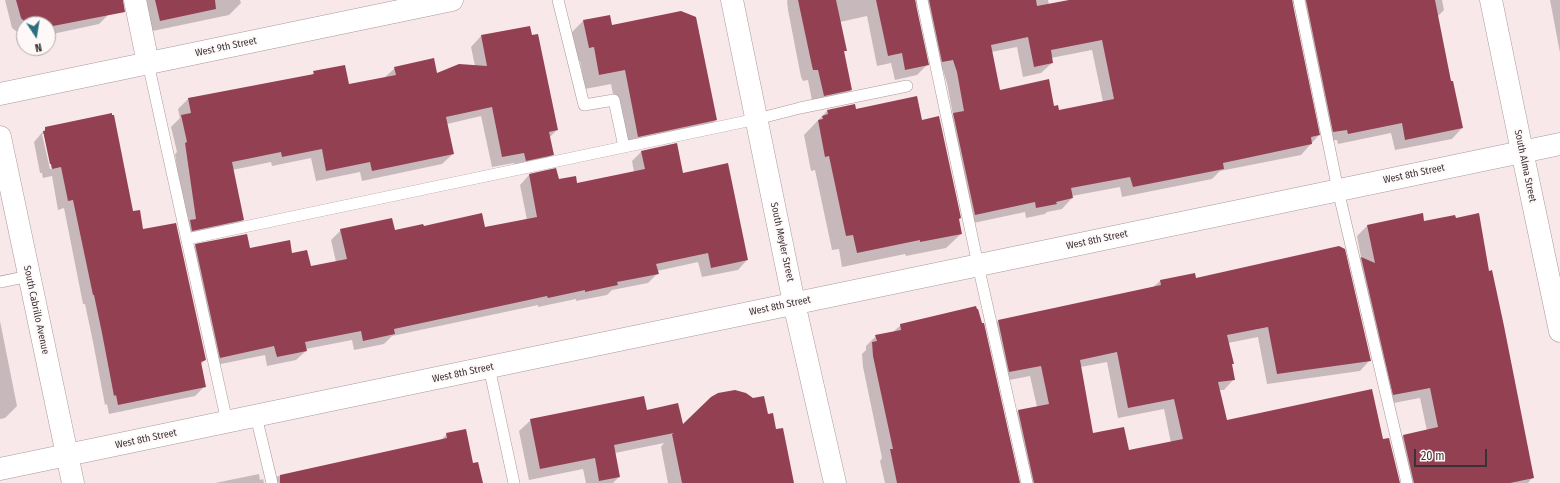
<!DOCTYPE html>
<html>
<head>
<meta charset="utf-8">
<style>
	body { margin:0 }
	#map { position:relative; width:1560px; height:483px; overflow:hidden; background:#f9e8ea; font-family:"Fira Sans Condensed",sans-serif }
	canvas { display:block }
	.north { position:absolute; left:16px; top:16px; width:40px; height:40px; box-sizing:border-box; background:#fff8f9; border:1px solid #b0a9aa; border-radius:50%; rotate:168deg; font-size:11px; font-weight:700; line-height:16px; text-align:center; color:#3a3334 }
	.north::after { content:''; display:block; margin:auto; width:14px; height:18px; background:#2b707f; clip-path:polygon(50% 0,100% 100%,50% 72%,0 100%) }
	.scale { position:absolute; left:1414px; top:449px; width:73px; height:18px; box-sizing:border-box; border:2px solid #3a3334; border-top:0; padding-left:5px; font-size:12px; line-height:14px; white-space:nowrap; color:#3a3334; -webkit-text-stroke:3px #fff8f9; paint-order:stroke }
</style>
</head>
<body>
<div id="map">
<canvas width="1560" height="483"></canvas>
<div class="north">N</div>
<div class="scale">20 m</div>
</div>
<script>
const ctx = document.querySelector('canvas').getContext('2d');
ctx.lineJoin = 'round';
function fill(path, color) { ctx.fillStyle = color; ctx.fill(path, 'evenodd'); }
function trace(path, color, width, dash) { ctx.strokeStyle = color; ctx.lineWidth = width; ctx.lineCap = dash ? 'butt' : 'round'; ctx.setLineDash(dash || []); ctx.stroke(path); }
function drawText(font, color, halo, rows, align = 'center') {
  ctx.font = font + ' "Fira Sans Condensed",sans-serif'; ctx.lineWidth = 4; ctx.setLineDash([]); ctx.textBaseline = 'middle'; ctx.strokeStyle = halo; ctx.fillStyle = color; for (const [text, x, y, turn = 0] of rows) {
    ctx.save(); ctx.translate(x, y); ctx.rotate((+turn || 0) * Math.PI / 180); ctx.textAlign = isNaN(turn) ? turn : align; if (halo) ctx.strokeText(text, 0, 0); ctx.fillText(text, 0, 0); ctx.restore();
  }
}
fill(new Path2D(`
	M 5,0 L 106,0 L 109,14 L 99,24 L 48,35 L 48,24 L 24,24 L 24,37 L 12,28 Z
	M 141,0 L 240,0 L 241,3 L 229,15 L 148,32 Z
	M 788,0 L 1048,0 L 1049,5 L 1074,0 L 1442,0 L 1444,10 L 1437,17 L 1451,82 L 1462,128 L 1452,139 L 1395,150 L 1391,133 L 1338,144 L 1337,140 L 1323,142 L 1296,9 L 1292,2 L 1319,135 L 1301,155 L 1220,171 L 1212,179 L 1122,197 L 1120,187 L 1072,196 L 1072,198 L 1062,209 L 1047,212 L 1045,214 L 1026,218 L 1025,212 L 964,225 L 943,124 L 953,115 L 947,83 L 943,70 L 932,72 L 919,9 L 915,3 L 927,65 L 917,75 L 895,80 L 891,63 L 877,66 L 867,16 L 840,22 L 846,50 L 843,53 L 851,90 L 840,100 L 813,106 L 808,80 L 803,81 L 801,77 L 788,10 L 787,1 ZM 1017,47 L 1023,77 L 1041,73 L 1052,63 L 1051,58 L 1092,50 L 1103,102 L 1058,112 L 1053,107 L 999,91 L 991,52 Z
	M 1550,0 L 1560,0 L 1560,53 Z
	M 583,21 L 611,26 L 716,120 L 702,134 L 624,150 L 611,84 L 585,89 L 580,61 L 575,62 L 569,35 Z
	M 481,36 L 557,130 L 549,138 L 552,154 L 542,165 L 516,170 L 514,163 L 492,167 L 481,116 L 447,124 L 453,154 L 442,164 L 362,181 L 360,172 L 316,181 L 311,158 L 272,166 L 271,162 L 232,170 L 243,220 L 232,230 L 182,241 L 185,226 L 175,154 L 177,152 L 171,127 L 180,118 L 178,109 L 188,99 L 311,76 L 314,72 L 348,86 L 384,78 L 395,68 L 436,74 L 475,66 L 471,47 Z
	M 855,110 L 922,121 L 958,220 L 961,234 L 946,248 L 906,256 L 905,254 L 842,267 L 839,249 L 832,250 L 815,170 L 811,171 L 804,135 L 827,111 Z
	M 46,128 L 133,212 L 205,360 L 200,365 L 205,386 L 195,396 L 109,414 L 107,404 L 105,405 L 93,342 L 85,304 L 83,304 L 64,208 L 58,210 L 52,176 L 43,178 L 42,173 L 40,173 L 34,142 ZM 42,134 L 44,134 L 52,169 L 50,169 Z
	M 642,151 L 682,174 L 727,164 L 747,260 L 738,270 L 702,277 L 698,262 L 657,271 L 657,274 L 648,283 L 612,290 L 607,295 L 576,301 L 576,299 L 538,307 L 538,305 L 392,336 L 384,344 L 354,350 L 352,340 L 306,349 L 306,351 L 296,360 L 267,366 L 265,355 L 211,366 L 186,255 L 196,245 L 292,254 L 310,268 L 336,262 L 331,240 L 341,230 L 394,231 L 423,227 L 484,228 L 527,220 L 520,185 L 529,175 L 556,170 L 558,180 L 576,185 L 634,172 L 632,161 Z
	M 1424,222 L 1488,272 L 1533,477 L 1528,483 L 1402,483 L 1393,446 L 1403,436 L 1427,431 L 1420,398 L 1383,405 L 1351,268 L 1361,257 L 1357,236 L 1367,226 Z
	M 1194,274 L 1195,279 L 1370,360 L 1360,371 L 1267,384 L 1258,337 L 1228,343 L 1233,364 L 1231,365 L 1234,379 L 1224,390 L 1219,390 L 1226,421 L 1382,440 L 1399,483 L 1022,483 L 1008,422 L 1018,411 L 1037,407 L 1030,376 L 999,382 L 988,331 L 998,321 L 1153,287 L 1160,281 ZM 1107,362 L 1118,418 L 1164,409 L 1171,443 L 1128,451 L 1092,434 L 1081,367 Z
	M 0,321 L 17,406 L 5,418 L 0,419 Z
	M 901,325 L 1019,483 L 885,483 L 880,461 L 882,458 L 863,367 L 862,354 L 866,350 L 866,346 L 876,336 L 893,332 Z
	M 646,411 L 682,426 L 767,416 L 776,430 L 793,483 L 668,483 L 661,447 L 664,443 L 615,453 L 619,477 L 613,483 L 586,483 L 583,469 L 529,480 L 519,431 L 531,420 Z
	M 447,434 L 472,465 L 482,483 L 271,483 L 278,476 L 440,441 Z
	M 259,474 L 260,480 L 263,479 L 264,483 L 215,483 Z`), '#0003');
fill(new Path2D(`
	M 16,0 L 123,0 L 125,12 L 48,27 L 48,24 L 28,24 L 24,21 L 21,18 Z
	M 155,0 L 215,0 L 216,9 L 160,21 Z
	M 798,0 L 836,0 L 847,51 L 844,51 L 852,90 L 824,96 L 818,70 L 813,70 L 812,66 Z
	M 876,0 L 915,0 L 929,65 L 905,70 L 902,53 L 888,56 Z
	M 929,0 L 1036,0 L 1037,6 L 1069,0 L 1292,0 L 1320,135 L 1311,137 L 1312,144 L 1223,163 L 1224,169 L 1133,187 L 1130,177 L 1071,188 L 1073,198 L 1056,202 L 1057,204 L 1036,208 L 1035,202 L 975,215 L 953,113 L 964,111 L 957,72 L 953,60 L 942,62 ZM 1028,37 L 1034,67 L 1053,63 L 1051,50 L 1102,40 L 1114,99 L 1059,110 L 1058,105 L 1054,106 L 1049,79 L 1000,90 L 991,45 Z
	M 1306,0 L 1435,0 L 1451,81 L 1453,81 L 1463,128 L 1405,140 L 1402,123 L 1348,134 L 1347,130 L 1333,132 Z
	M 681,11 L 696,17 L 717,120 L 638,137 L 625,70 L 599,75 L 594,47 L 589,48 L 583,20 L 610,15 L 612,25 Z
	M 530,26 L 532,35 L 538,34 L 558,130 L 549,132 L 554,155 L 526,161 L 524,153 L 502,157 L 492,107 L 446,117 L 454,154 L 372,171 L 370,162 L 326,171 L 322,149 L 282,157 L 281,152 L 232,162 L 244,220 L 192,231 L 190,220 L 196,219 L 185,143 L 187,142 L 181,115 L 191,113 L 188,98 L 314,74 L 313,71 L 345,65 L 349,84 L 396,75 L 394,67 L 434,58 L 437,73 L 459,64 L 487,66 L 481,35 Z
	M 917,96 L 922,120 L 939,116 L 961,218 L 959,219 L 962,234 L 920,242 L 920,240 L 857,253 L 853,235 L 846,236 L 829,156 L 825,157 L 818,120 L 823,119 L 822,116 L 828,114 L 827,110 L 855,104 L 856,109 Z
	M 112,113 L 112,115 L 114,115 L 133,211 L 140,210 L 143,229 L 176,223 L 206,360 L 201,362 L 206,387 L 118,405 L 116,395 L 114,396 L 102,333 L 94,295 L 93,295 L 73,200 L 68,201 L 61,167 L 52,169 L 51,164 L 50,164 L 43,131 L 45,131 L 45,127 Z
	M 677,143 L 683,173 L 728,163 L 748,260 L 711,268 L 708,253 L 656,264 L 659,274 L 617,282 L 618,285 L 585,292 L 585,290 L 548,298 L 547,296 L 394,329 L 395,334 L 363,341 L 361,331 L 305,342 L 307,351 L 277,357 L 274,346 L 220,358 L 195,244 L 247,234 L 250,248 L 290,240 L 292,253 L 307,250 L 311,266 L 347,259 L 340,229 L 392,218 L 395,230 L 423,224 L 424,226 L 482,213 L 485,227 L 537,217 L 529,174 L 556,168 L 559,179 L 576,176 L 577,183 L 645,169 L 641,151 Z
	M 1423,213 L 1424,221 L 1455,215 L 1456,218 L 1479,213 L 1489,271 L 1492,270 L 1504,326 L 1534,478 L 1510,483 L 1414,483 L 1403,435 L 1438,427 L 1430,388 L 1393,395 L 1361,257 L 1375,263 L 1367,225 Z
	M 1339,246 L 1345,249 L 1371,361 L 1277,374 L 1268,327 L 1227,335 L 1234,364 L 1232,364 L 1235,380 L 1218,382 L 1227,420 L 1372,389 L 1383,439 L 1389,438 L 1400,483 L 1034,483 L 1018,410 L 1049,404 L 1041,366 L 1009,372 L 998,320 L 1161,285 L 1160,280 L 1195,273 L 1196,278 ZM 1117,352 L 1128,408 L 1174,399 L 1183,439 L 1129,450 L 1124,427 L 1093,433 L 1080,360 Z
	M 976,306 L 977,309 L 978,309 L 982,323 L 984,323 L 1020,483 L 897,483 L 890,449 L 893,449 L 873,356 L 872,342 L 877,341 L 875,335 L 901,330 L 900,324 Z
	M 735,390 L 746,393 L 753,398 L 764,396 L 768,414 L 773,413 L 776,429 L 783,428 L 794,483 L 682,483 L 672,434 L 674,433 L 614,445 L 620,477 L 599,481 L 595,458 L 540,469 L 530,419 L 644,396 L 647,410 L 678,403 L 683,424 L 711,397 L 718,393 Z
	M 466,429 L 473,463 L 478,462 L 483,483 L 280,483 L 280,475 L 447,438 L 446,433 Z`), '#934053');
const lane = new Path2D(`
	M 558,0 L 584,105 L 614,100 L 624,147
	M 922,0 L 978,265 L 1027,483
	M 1299,0 L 1338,190 L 1407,483
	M 148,63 L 227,422
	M 187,239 L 757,119 L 800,108 L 907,86
	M 0,282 L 29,276
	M 489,367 L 514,483
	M 256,416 L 272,483`);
const street = new Path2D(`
	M 135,0 L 148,63
	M 732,0 L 794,303 L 835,483
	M 0,469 L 1560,144`);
const secondary = new Path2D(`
	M 1491,0 L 1522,151 L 1560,331
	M 0,94 L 452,0
	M 0,137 L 73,483`);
trace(lane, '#a8989a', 12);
trace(street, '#a8989a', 23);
trace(secondary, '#a8989a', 23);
trace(lane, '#fff', 11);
trace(street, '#fff', 22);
trace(secondary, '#fff', 22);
drawText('10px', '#3a3334', '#fff8f9', [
	["West 9th Street",226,47,-12],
	["South Alma Street",1525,166,78],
	["West 8th Street",1414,174,-12],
	["West 8th Street",1097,240,-12],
	["South Meyler Street",782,242,78],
	["West 8th Street",780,306,-12],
	["South Cabrillo Avenue",36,310,78],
	["West 8th Street",463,373,-12],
	["West 8th Street",146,439,-12]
]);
</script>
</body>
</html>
